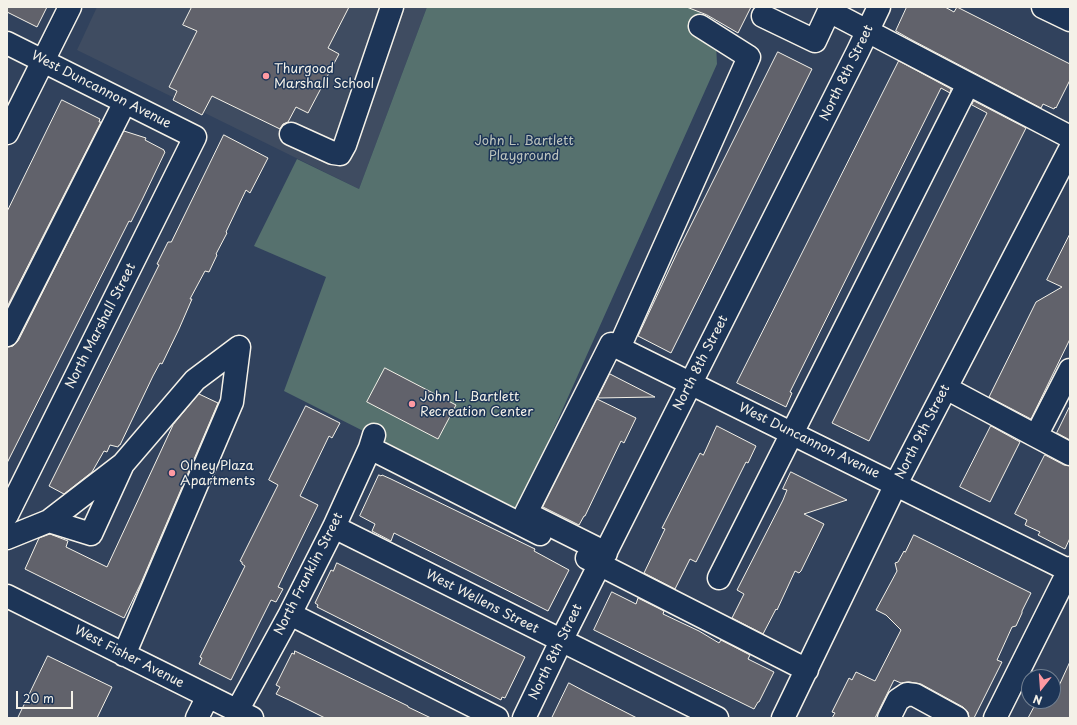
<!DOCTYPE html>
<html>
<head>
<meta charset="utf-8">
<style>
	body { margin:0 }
	#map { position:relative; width:1077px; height:725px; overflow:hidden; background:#31425d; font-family:"Playpen Sans",sans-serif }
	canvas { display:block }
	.frame { position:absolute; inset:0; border:8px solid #f4f1e8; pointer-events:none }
	.north { position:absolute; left:1021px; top:669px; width:40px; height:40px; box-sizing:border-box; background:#1d3557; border:1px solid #738091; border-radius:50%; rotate:197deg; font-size:11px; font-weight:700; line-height:16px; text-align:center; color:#f4f1e8 }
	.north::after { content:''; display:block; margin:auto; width:14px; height:18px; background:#ff9aa2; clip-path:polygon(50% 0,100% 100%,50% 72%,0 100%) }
	.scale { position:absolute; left:16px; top:691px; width:57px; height:18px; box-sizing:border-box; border:2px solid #f4f1e8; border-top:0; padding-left:5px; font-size:12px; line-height:14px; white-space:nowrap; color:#f4f1e8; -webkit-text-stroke:3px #1d3557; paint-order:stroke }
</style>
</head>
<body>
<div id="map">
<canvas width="1077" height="725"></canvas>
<div class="frame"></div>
<div class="north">N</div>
<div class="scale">20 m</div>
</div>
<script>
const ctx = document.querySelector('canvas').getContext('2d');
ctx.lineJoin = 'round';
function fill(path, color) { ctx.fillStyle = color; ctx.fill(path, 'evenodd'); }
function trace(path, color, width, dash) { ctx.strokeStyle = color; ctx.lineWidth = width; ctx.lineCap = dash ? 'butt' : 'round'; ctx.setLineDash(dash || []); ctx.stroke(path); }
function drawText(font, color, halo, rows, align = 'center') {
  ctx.font = font + ' "Playpen Sans",sans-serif'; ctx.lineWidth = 3; ctx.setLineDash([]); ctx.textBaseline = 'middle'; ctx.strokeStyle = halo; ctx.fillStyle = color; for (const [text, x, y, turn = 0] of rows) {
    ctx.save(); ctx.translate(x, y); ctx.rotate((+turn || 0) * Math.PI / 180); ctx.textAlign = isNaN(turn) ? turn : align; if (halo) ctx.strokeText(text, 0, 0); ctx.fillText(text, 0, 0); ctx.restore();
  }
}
fill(new Path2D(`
	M 97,7 L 427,7 L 359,189 L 77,50 Z`), '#3f4c61');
fill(new Path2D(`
	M 427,7 L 703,7 L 692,29 L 716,43 L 717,64 L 518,509 L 284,391 L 326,277 L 254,246 L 297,159 L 359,189 Z`), '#56716e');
const building = new Path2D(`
	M 7,7 L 47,7 L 37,27 L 7,12 Z
	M 192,7 L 349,7 L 328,48 L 339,54 L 308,113 L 296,107 L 288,122 L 283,124 L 280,129 L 212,96 L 202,115 L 173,100 L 177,91 L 169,87 L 197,31 L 183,25 Z
	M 687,7 L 751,7 L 738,33 L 707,15 Z
	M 907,7 L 945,7 L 954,12 L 957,7 L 1070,64 L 1070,80 L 1056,108 L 1055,107 L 1054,109 L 1043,104 L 1041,108 L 910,39 L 896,31 Z
	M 778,52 L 812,69 L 671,353 L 638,336 L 677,253 Z
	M 899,61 L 951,89 L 950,93 L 941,88 L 790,392 L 792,393 L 786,407 L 737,383 Z
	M 62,100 L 100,119 L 99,122 L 101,122 L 7,307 L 7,212 Z
	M 974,101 L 1026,128 L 869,441 L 832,423 L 987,113 L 972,105 Z
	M 124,131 L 146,138 L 145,140 L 164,150 L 164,151 L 165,152 L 143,198 L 131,222 L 129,221 L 7,463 L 7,347 L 13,346 L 18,341 Z
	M 224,135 L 268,158 L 250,193 L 246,190 L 226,232 L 227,233 L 216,254 L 217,255 L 209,272 L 205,271 L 190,299 L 192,299 L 179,329 L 162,364 L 160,363 L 153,376 L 120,445 L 119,445 L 118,447 L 110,445 L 107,452 L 104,451 L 92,472 L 64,494 L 49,486 L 159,265 L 157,264 L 168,242 L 171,242 Z
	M 1070,234 L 1070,339 L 1031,419 L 989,397 L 1036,302 L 1062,287 L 1047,280 Z
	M 385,368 L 456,405 L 438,439 L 367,402 Z
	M 610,374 L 655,397 L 598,398 Z
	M 199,394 L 218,403 L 141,583 L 124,618 L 25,569 L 39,538 L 50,534 L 68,541 L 66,547 L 107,567 L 173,425 Z
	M 597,399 L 636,418 L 624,443 L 621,441 L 585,516 L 584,516 L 579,525 L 543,507 Z
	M 306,406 L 340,423 L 332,438 L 329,436 L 300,496 L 318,505 L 278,587 L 283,589 L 276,602 L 271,600 L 231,680 L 199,664 L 202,658 L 200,657 L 245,566 L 242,564 L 242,562 L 240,561 L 278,485 L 269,480 Z
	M 1070,406 L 1070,440 L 1057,433 Z
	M 717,426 L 756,446 L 748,463 L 746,462 L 696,562 L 690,559 L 675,589 L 644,573 L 665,529 L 662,528 L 700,453 L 703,455 Z
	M 991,426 L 1020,442 L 990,502 L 960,487 Z
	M 1045,455 L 1064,465 L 1070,466 L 1070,538 L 1065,549 L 1038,535 L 1040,532 L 1025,525 L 1027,520 L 1015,514 Z
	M 791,472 L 847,500 L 804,514 L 824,524 L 801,571 L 799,573 L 795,571 L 777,610 L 776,609 L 763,634 L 732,618 L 744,594 L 737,590 L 783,500 L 787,490 L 783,489 Z
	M 379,475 L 381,476 L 382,475 L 391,479 L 535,549 L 534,551 L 569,570 L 548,611 L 394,533 L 391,541 L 372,531 L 375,524 L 360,516 Z
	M 914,535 L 1031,593 L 1022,611 L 1022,613 L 1016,626 L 1012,627 L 997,660 L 1002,662 L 974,718 L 969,718 L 968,712 L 963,707 L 921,684 L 909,682 L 901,683 L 894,680 L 875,718 L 832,718 L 835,713 L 832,712 L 849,678 L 852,680 L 856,672 L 875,681 L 901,630 L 886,615 L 876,610 L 897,571 L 895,563 L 898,562 L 904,551 L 905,552 Z
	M 337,563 L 525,657 L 505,698 L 502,697 L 501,700 L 317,607 L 318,605 L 315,603 L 331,570 L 333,571 Z
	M 612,592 L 636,604 L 638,598 L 664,611 L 663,614 L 699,631 L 719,643 L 721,640 L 750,655 L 748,659 L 774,672 L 759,702 L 758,702 L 754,709 L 594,630 Z
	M 295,651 L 408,706 L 408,707 L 431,718 L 325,718 L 289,700 L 276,694 L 280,687 L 276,685 L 292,653 L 294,654 Z
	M 48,656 L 112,687 L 97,718 L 18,718 Z
	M 1070,662 L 1070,718 L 1028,718 L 1037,701 L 1053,701 L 1053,684 L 1058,687 Z
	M 569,683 L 584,691 L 637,718 L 552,718 Z`);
fill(building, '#61626b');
trace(building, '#f4f1e8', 1);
const minor = new Path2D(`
	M 831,7 L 829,11 L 1070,137
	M 1043,7 L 1070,20
	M 763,16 L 815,41 L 829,11
	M 7,43 L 195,137 L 7,515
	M 7,133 L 70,7
	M 291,134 L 333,153 L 340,154 L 345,145 L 392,7
	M 7,335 L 125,102
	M 619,348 L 749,57 L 700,26
	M 1070,370 L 1036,436 L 1070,454
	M 946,388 L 1036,436
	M 370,448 L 540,534
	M 123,464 L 195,380 L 239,347 L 232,402 L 124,655
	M 334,527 L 717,718
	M 7,538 L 49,521 L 123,464 L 91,534 L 49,521
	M 606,553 L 526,513 L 611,344 L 1070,571
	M 587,558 L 807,670
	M 719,578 L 968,84
	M 7,596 L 252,718
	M 290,614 L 497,718
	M 237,711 L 290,614 L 334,527 L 370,448 L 374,435
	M 197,718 L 208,696
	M 524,718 L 561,641 L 858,51 L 879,7
	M 783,718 L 896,484 L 1070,149
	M 889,718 L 898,700 L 907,694 L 915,695 L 957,718
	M 995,718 L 1070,568`);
trace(minor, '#f4f1e8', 25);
trace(minor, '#1d3557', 22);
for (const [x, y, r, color] of [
	[266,76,4,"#ff9aa2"],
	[412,404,4,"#ff9aa2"],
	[172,473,4,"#ff9aa2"]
]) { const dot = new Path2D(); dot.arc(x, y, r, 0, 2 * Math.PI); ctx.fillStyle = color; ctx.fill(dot); trace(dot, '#1d3557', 1.5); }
drawText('13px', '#f4f1e8', '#1d3557', [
	["Thurgood",274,69],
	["Marshall School",274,84],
	["John L. Bartlett",420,397],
	["Recreation Center",420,412],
	["Olney Plaza",180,466],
	["Apartments",180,481]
], 'left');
drawText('13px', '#f4f1e8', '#1d3557', [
	["North 8th Street",847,73,-64],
	["West Duncannon Avenue",101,90,27],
	["North Marshall Street",101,326,-63],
	["North 8th Street",701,363,-63],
	["North 9th Street",923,432,-63],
	["West Duncannon Avenue",809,441,26],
	["North Franklin Street",309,574,-63],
	["West Wellens Street",482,602,27],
	["North 8th Street",556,652,-64],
	["West Fisher Avenue",129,657,27]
]);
drawText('13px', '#bdc4bd', '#1d3557', [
	["John L. Bartlett",524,141],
	["Playground",524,156]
]);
</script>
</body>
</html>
